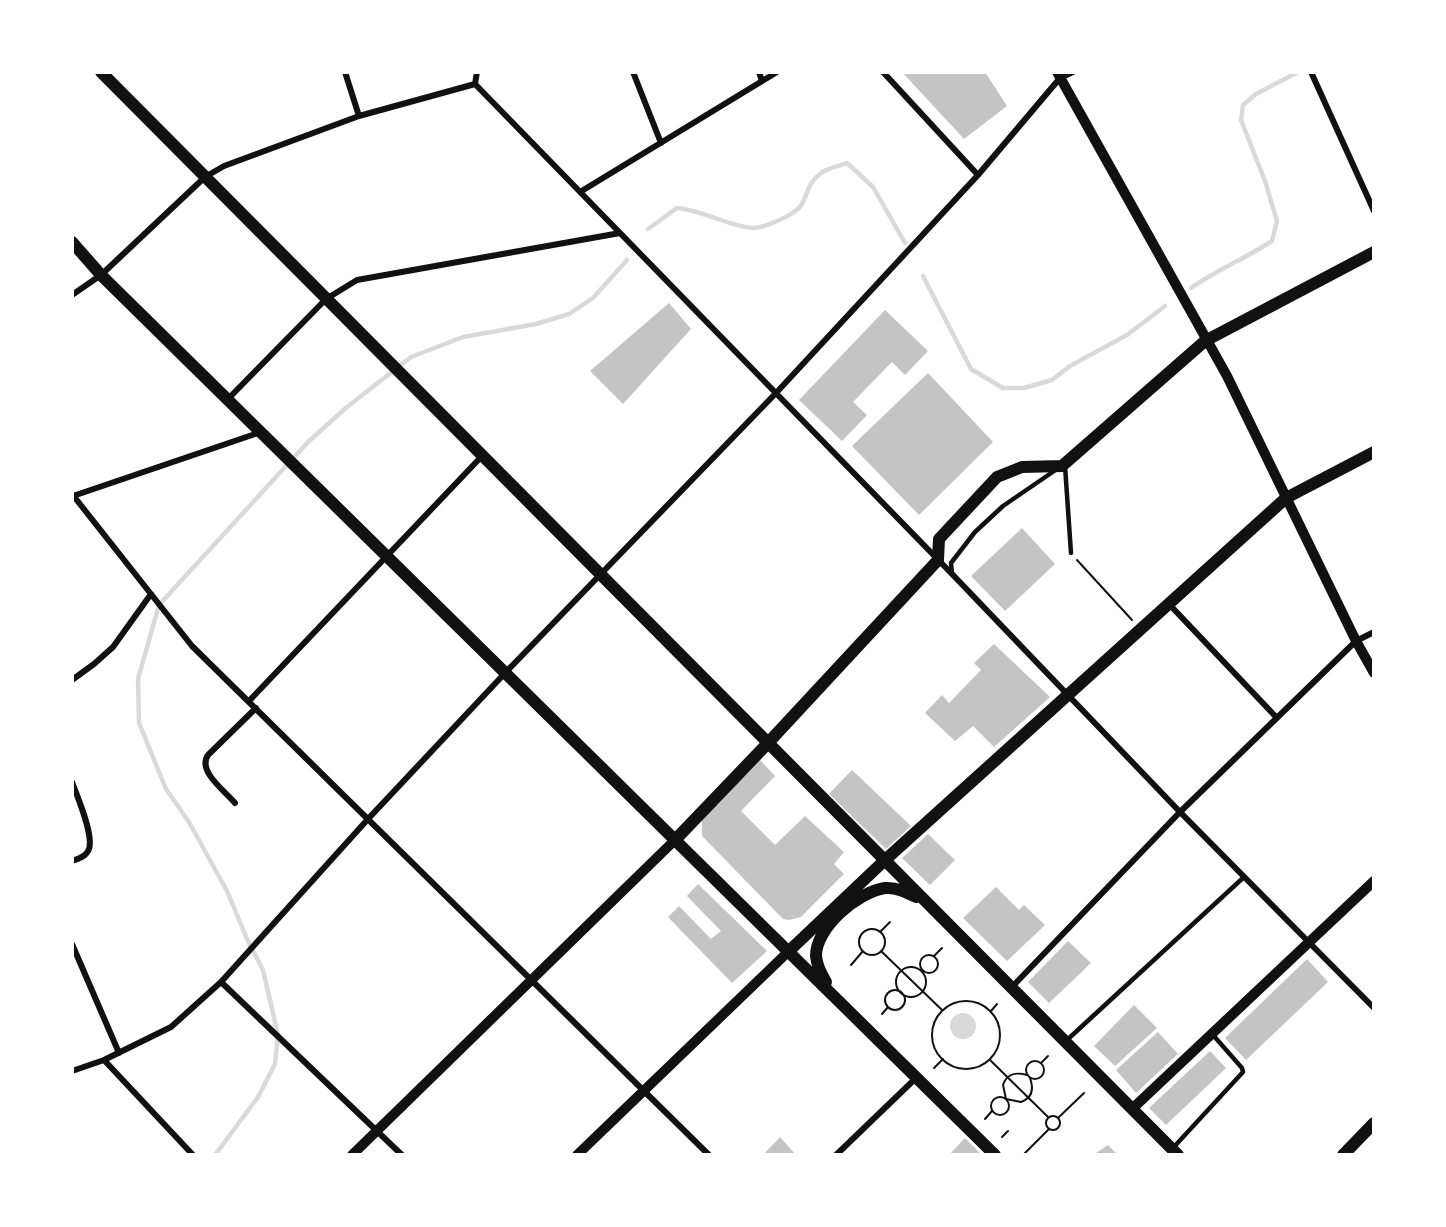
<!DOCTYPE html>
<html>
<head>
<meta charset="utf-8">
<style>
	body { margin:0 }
	#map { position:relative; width:1446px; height:1227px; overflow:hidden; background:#fff; font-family:"Space Grotesk",sans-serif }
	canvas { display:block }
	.frame { position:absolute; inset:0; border:74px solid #fff; pointer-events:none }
</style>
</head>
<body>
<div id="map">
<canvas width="1446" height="1227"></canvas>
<div class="frame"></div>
</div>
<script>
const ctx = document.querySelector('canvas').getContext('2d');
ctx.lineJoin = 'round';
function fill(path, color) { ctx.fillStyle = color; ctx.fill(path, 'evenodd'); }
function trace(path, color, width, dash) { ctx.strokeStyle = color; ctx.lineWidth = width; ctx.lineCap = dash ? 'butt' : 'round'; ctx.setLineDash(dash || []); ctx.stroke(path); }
fill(new Path2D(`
	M950 1026a13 13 0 1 1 26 0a13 13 0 1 1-26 0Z`), '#d9d9d9');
trace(new Path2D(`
	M 648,229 L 677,208 C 703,210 727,226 753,228 C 764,228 791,216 799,208 C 808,198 805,185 821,173 C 828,168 839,166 847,163 L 873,187 L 905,243
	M 923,276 L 971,369 L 1003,388 L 1024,388 L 1052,380 L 1070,366 L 1127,335 L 1165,306
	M 1191,288 C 1217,270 1246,258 1272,241 L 1277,221 L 1265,181 L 1241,120 L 1243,105 L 1256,94 L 1298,72
	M 215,1155 L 258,1097 L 275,1064 L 278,1035 L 263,970 L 247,939 L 227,891 L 189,822 L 166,789 L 139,723 L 138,679 L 159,605 L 308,442 L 347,407 L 411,357 L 463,337 L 536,324 L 569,314 L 593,298 L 627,260`), '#d9d9d9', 4.5);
fill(new Path2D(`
	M 902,72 L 985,72 L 1007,106 L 964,139 Z
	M 669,303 L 691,329 L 623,404 L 590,371 Z
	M 885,310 L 928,351 L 905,375 L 892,362 L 853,402 L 867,415 L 842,441 L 799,400 Z
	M 928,373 L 993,442 L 919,515 L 852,446 Z
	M 1022,528 L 1055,564 L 1005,611 L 971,576 Z
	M 994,644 L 1050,697 L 994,747 L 973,726 L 955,741 L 925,713 L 942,695 L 949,703 L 981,670 L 974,663 Z
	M 760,760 L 775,776 L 741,811 L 775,845 L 805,816 L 844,852 L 834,864 L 844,874 L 801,917 L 789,920 L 783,919 L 702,836 L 702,818 Z
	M 852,770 L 911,826 L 886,849 L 829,794 Z
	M 928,834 L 955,860 L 930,885 L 902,858 Z
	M 698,884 L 767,951 L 732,983 L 668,917 L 679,906 L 711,939 L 721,931 L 687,896 Z
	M 996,887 L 1019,910 L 1024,905 L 1045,925 L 1007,961 L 963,918 Z
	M 1068,941 L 1091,963 L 1049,1003 L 1028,982 Z
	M 1307,959 L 1328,982 L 1246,1060 L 1225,1038 Z
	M 1134,1005 L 1157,1028 L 1115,1066 L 1094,1046 Z
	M 1158,1032 L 1178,1054 L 1136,1093 L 1116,1070 Z
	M 1210,1051 L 1226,1068 L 1166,1125 L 1149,1108 Z
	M 780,1137 L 796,1155 L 763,1155 Z
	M 965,1138 L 982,1155 L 949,1155 Z
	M 1108,1145 L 1118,1155 L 1093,1155 Z`), '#c4c4c4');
trace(new Path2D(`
	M 1077,560 L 1132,620
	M859 942a13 13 0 1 1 26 0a13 13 0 1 1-26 0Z
	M 880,932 L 890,922
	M 881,951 L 942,1010
	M920 964a9 9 0 1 1 18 0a9 9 0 1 1-18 0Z
	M 934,956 L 942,948
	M 851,965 L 863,951
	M896 982a15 15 0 1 1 30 0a15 15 0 1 1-30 0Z
	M885 1000a10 10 0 1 1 20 0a10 10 0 1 1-20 0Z
	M932 1035a34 34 0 1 1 68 0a34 34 0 1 1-68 0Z
	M 991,1011 L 997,1004
	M 882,1014 L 888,1007
	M 990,1060 L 1048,1117
	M1026 1070a9 9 0 1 1 18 0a9 9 0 1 1-18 0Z
	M 1041,1063 L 1048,1056
	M 934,1068 L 943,1059
	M 1027,1075 C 1016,1072 1007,1073 1003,1085 L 1006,1099 L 1021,1102 C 1032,1098 1034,1089 1030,1078
	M991 1106a9 9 0 1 1 18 0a9 9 0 1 1-18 0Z
	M1046 1123a7 7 0 1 1 14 0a7 7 0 1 1-14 0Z
	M 1058,1118 L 1084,1093
	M 985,1119 L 992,1111
	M 1002,1137 L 1008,1131
	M 1023,1155 L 1049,1129`), '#111', 2);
trace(new Path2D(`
	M 1065,466 L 1071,553
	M 952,574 L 951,563 L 975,532 L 1003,506 L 1057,469
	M 1067,1040 L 1244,877
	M 1172,1149 L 1243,1072 L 1242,1068 L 1213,1035`), '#111', 4.5);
trace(new Path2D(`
	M 345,72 L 359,116
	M 633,72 L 661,143
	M 759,72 L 762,81
	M 883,72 L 978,175
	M 1311,72 L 1374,211
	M 475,84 L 953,575 L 1180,812 L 1374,1008
	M 475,84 L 477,72
	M 580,192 L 777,72
	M 72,295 L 101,275 L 205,177 L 224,166 L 359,116 L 475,84
	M 228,399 L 326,299 L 357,280 L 620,233
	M 72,494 L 192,646 L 709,1155
	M 73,496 L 261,432
	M 1168,603 L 1277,718
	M 72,680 L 94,664 L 113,647 L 151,594
	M 249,701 L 482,456
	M 72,782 C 77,796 96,839 88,851 C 85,857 78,859 72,861
	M 235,803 C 224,790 197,771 208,755 L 256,708
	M 72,944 L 119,1053
	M 221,982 L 402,1155
	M 1011,988 L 1180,812 L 1356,641 L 1374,632
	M 104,1060 L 193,1155
	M 72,1071 L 104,1060 L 171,1027 L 221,982 L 368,819 L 506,672 L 776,393 L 978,175 L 1060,78 L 1073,72
	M 836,1155 L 916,1078`), '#111', 6);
trace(new Path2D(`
	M 1057,72 L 1227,376 L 1356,641 L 1374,673
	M 1132,1109 L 1374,881
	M 352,1155 L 676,839
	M 577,1155 L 789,951`), '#111', 10);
trace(new Path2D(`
	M 101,72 L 1178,1155
	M 72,242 L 101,275 L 995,1155
	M 676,839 L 768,743 L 938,560 L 939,539 L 997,477 L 1022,467 L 1062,466 L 1205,341 L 1374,252
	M 789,951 L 885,860 L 1286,498 L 1374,452
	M 826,982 C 821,973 817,966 816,956 C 816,927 858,892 885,888 C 896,887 906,892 916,897
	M 1343,1155 L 1374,1123`), '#111', 12);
</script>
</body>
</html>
